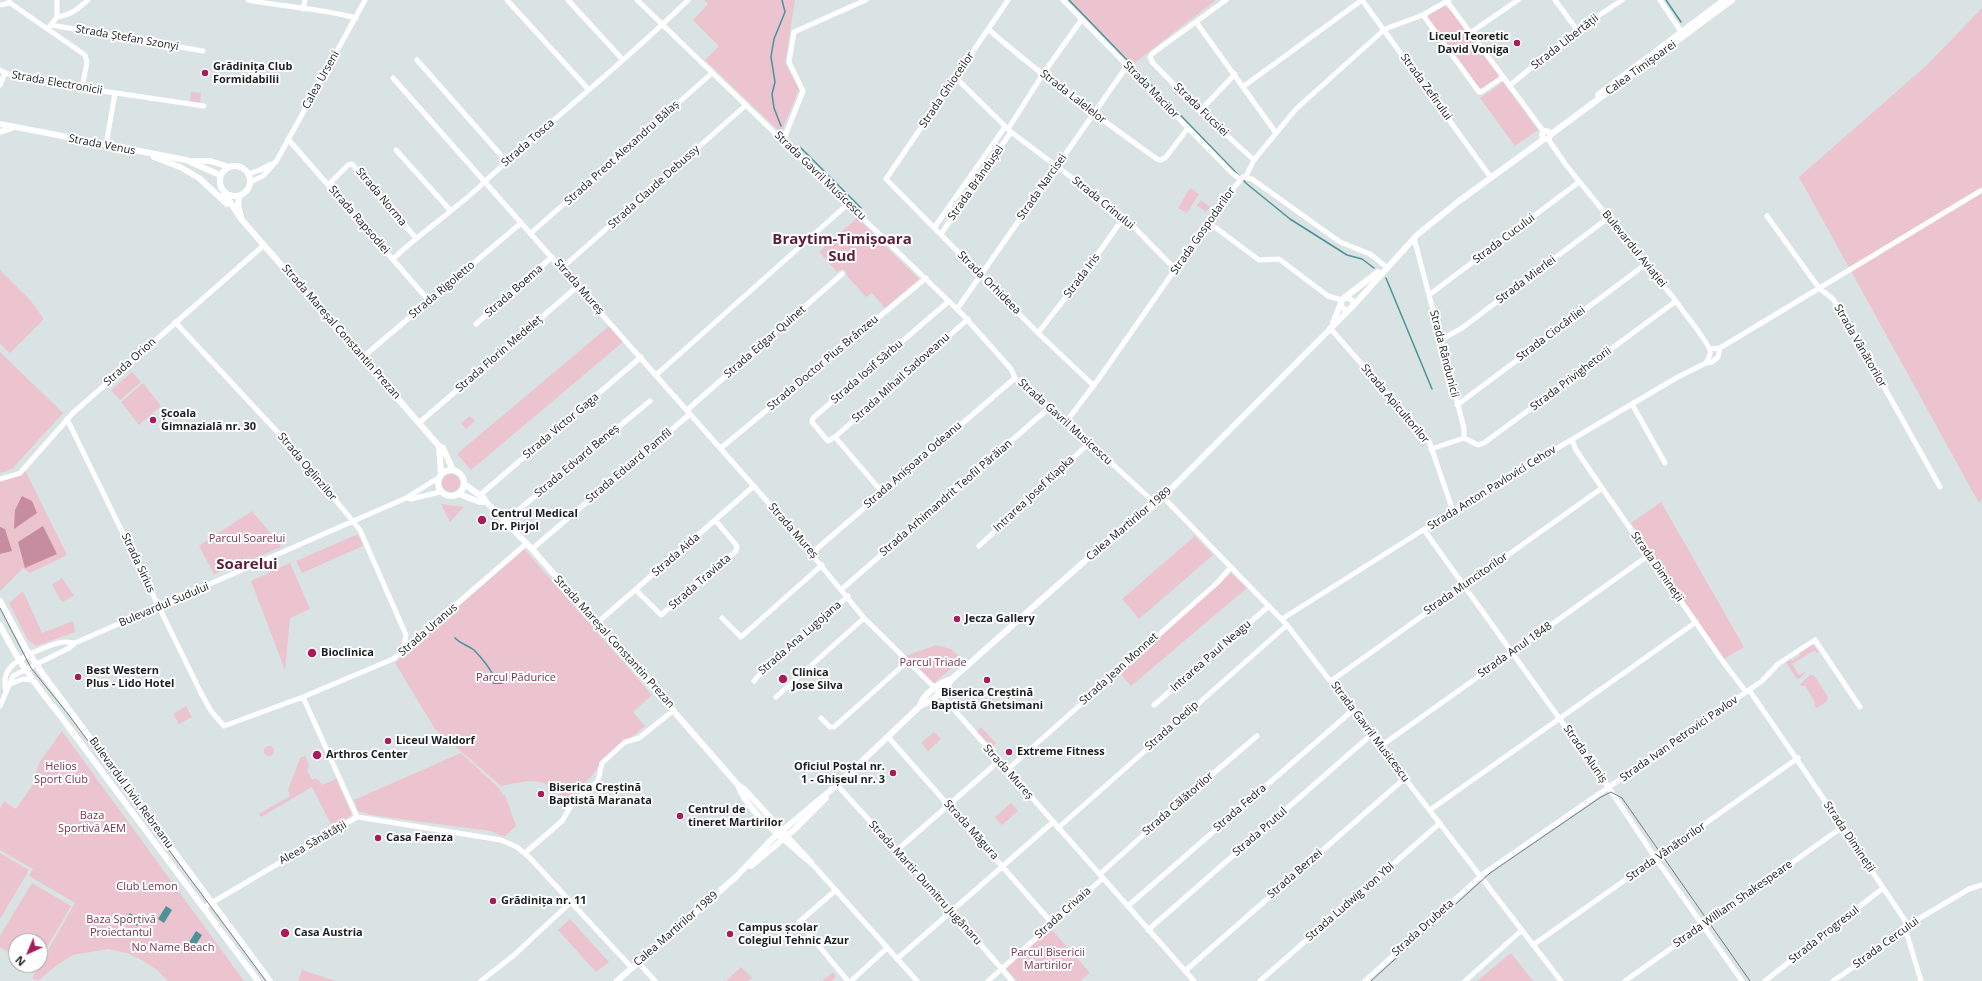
<!DOCTYPE html>
<html>
<head>
<meta charset="utf-8">
<style>
	body { margin:0 }
	#map { position:relative; width:1982px; height:981px; overflow:hidden; background:#d9e3e3; font-family:"Open Sans",sans-serif }
	canvas { display:block }
	.north { position:absolute; left:8px; top:933px; width:40px; height:40px; box-sizing:border-box; background:#fff; border:1px solid #a4a6a6; border-radius:50%; rotate:224deg; font-size:11px; font-weight:700; line-height:16px; text-align:center; color:#1c2020 }
	.north::after { content:''; display:block; margin:auto; width:14px; height:18px; background:#a81c5e; clip-path:polygon(50% 0,100% 100%,50% 72%,0 100%) }
</style>
</head>
<body>
<div id="map">
<canvas width="1982" height="981"></canvas>
<div class="north">N</div>
</div>
<script>
const ctx = document.querySelector('canvas').getContext('2d');
ctx.lineJoin = 'round';
function fill(path, color) { ctx.fillStyle = color; ctx.fill(path, 'evenodd'); }
function trace(path, color, width, dash) { ctx.strokeStyle = color; ctx.lineWidth = width; ctx.lineCap = dash ? 'butt' : 'round'; ctx.setLineDash(dash || []); ctx.stroke(path); }
function drawText(font, color, halo, rows, align = 'center') {
  ctx.font = font + ' "Open Sans",sans-serif'; ctx.lineWidth = 4; ctx.setLineDash([]); ctx.textBaseline = 'middle'; ctx.strokeStyle = halo; ctx.fillStyle = color; for (const [text, x, y, turn = 0] of rows) {
    ctx.save(); ctx.translate(x, y); ctx.rotate((+turn || 0) * Math.PI / 180); ctx.textAlign = isNaN(turn) ? turn : align; if (halo) ctx.strokeText(text, 0, 0); ctx.fillText(text, 0, 0); ctx.restore();
  }
}
fill(new Path2D(`
	M 704,0 L 795,0 L 785,63 L 799,89 L 781,133 L 705,60 L 719,46 L 693,20 L 708,4 Z
	M 1068,0 L 1216,0 L 1133,64 Z
	M 1444,6 L 1451,10 L 1500,77 L 1483,89 L 1478,87 L 1427,18 L 1429,15 Z
	M 1982,8 L 1982,500 L 1979,503 L 1799,177 L 1927,65 Z
	M 1503,82 L 1538,130 L 1515,146 L 1480,98 Z
	M 191,92 L 201,93 L 200,103 L 190,101 Z
	M 1190,188 L 1199,194 L 1187,213 L 1178,208 Z
	M 1201,200 L 1210,207 L 1206,212 L 1197,206 Z
	M 857,218 L 919,279 L 885,308 L 872,293 L 866,297 L 847,276 L 846,271 L 842,269 L 837,272 L 819,252 Z
	M 0,270 L 30,300 L 44,319 L 10,353 L 0,344 Z
	M 609,326 L 623,342 L 471,470 L 457,454 Z
	M 0,352 L 63,413 L 12,469 L 0,473 Z
	M 132,372 L 141,382 L 120,400 L 111,390 Z
	M 143,383 L 161,406 L 139,425 L 121,402 Z
	M 470,416 L 475,421 L 466,429 L 461,423 Z
	M 24,468 L 67,555 L 30,573 L 23,568 L 0,591 L 0,477 Z
	M442 483a9 9 0 1 1 18 0a9 9 0 1 1-18 0Z
	M 1661,502 L 1744,647 L 1724,659 L 1631,523 Z
	M 441,504 L 464,507 L 450,522 Z
	M 252,511 L 282,547 L 214,574 L 199,546 Z
	M 358,534 L 363,546 L 302,573 L 296,561 Z
	M 1195,536 L 1213,555 L 1139,619 L 1122,599 Z
	M 524,549 L 652,695 L 633,712 L 645,726 L 600,764 L 592,776 L 565,800 C 543,775 532,780 501,786 L 435,729 L 395,663 Z
	M 290,563 L 310,609 L 290,618 L 285,670 L 251,581 Z
	M 1231,573 L 1247,588 L 1131,686 L 1119,672 Z
	M 62,578 L 74,596 L 62,602 L 52,585 Z
	M 23,591 L 42,633 L 73,621 L 75,632 L 36,646 L 28,640 L 9,603 Z
	M 1812,644 L 1819,652 L 1817,653 L 1815,650 L 1792,664 L 1799,675 L 1807,671 L 1799,679 L 1796,678 L 1786,662 L 1789,657 L 1792,661 L 1800,655 L 1799,653 Z
	M 936,645 L 951,649 L 962,659 L 934,683 L 929,681 L 906,656 Z
	M 1810,675 L 1814,675 L 1828,697 L 1827,701 L 1817,708 L 1814,706 L 1815,702 L 1805,686 L 1801,686 L 1800,684 Z
	M 186,706 L 192,717 L 179,724 L 173,714 Z
	M 981,727 L 996,743 L 991,748 L 976,732 Z
	M 62,731 L 244,981 L 168,981 L 157,970 L 142,960 L 127,953 L 108,949 L 73,955 L 57,965 L 38,981 L 32,978 L 75,903 L 29,876 L 33,869 L 0,850 L 0,809 L 4,801 L 16,809 L 32,786 L 39,763 Z
	M 934,732 L 941,739 L 928,751 L 921,743 Z
	M264 751a5 5 0 1 1 10 0a5 5 0 1 1-10 0Z
	M 461,753 L 498,787 L 503,795 L 505,795 L 516,826 L 504,837 L 491,831 L 371,815 L 358,811 L 354,800 Z
	M 305,756 L 309,765 L 307,770 L 312,780 L 316,778 L 317,780 L 319,780 L 322,785 L 336,779 L 352,815 L 332,826 L 312,787 L 261,817 L 259,814 L 290,796 L 288,790 L 300,758 Z
	M 1011,803 L 1018,811 L 1002,825 L 995,817 Z
	M 0,853 L 29,870 L 0,919 Z
	M 32,883 L 71,906 L 40,959 L 40,941 L 16,941 L 16,957 L 0,947 L 0,936 Z
	M 570,919 L 609,962 L 596,972 L 558,930 Z
	M 1051,929 L 1090,973 L 1080,981 L 1017,981 L 1006,968 Z
	M 1511,953 L 1533,981 L 1477,981 Z
	M 741,967 L 752,978 L 748,981 L 726,981 Z
	M 302,970 L 336,981 L 298,981 Z
	M 832,973 L 834,973 L 836,976 L 832,981 L 822,981 Z`), '#ebc4cf');
fill(new Path2D(`
	M 22,496 L 32,501 L 37,513 L 14,529 L 15,510 Z
	M 43,526 L 57,554 L 25,568 L 18,542 Z
	M 0,527 L 5,529 L 12,551 L 0,554 Z`), '#c58d9f');
fill(new Path2D(`
	M 502,675 L 508,675 L 509,680 L 502,684 L 493,684 L 492,679 Z
	M 166,906 L 172,910 L 164,923 L 158,919 Z
	M 130,913 L 141,921 L 137,926 L 126,918 Z
	M 196,931 L 202,935 L 194,948 L 188,944 Z`), '#4b9399');
trace(new Path2D(`
	M 1069,0 L 1247,184 L 1290,219 L 1347,255 L 1362,259 L 1374,268
	M 1666,0 L 1681,22
	M 781,126 L 774,108 L 772,94 L 775,82 L 771,57 L 774,39 L 785,12 L 782,0
	M 800,147 L 861,208
	M 1386,278 L 1432,389
	M 455,638 C 461,644 467,645 474,650 C 480,656 492,670 494,678`), '#4b9399', 1.5);
trace(new Path2D(`
	M 9,0 L 10,3 L 85,55 L 87,62 L 82,88
	M 248,0 C 284,7 320,8 356,18
	M 507,0 L 589,90
	M 568,0 L 623,60
	M 637,0 L 963,315 L 1011,369 L 1015,378 L 1028,390 L 1038,396 L 1156,504
	M 1008,0 L 886,179 L 1038,333 L 1094,386
	M 1063,0 L 1232,173 L 1240,179
	M 1226,0 L 1153,53 L 1150,57 L 1152,62 L 1200,111 L 1254,160
	M 1362,0 L 1489,175
	M 1446,0 L 1544,132
	M 1555,0 L 1577,30
	M 1660,0 L 1682,33
	M 0,5 L 10,3
	M 303,9 L 305,0
	M 1423,15 L 1479,92 L 1481,92 L 1503,77
	M 57,17 C 71,15 78,9 88,0
	M 1196,22 L 1276,133
	M 51,25 L 203,51
	M 50,26 L 57,17 L 57,0
	M 988,29 C 1042,76 1099,118 1157,159 L 1161,160 L 1166,157 L 1188,128
	M 1470,33 L 1518,0
	M 417,60 L 506,161
	M 0,70 L 8,74 L 82,88 L 204,106
	M 955,77 L 1011,132 L 1124,217 L 1176,270
	M 393,78 L 781,517 L 864,618 L 935,688 L 1194,981
	M 0,85 L 5,73
	M 1244,86 L 1362,0
	M 1509,86 L 1577,30 L 1622,0
	M 1200,111 L 1235,74
	M 1008,129 L 1043,74 L 1082,19
	M 288,139 L 429,301
	M 1548,139 L 1566,165 L 1676,301 C 1682,311 1710,344 1710,351 C 1711,355 1708,359 1706,363
	M 783,141 L 803,91 L 789,62 L 794,32 L 866,0
	M 106,145 L 115,93
	M 396,150 L 450,210
	M 248,174 L 260,170 L 271,164
	M 1246,176 L 1254,160 L 1296,109 L 1385,29 L 1423,15 L 1449,0
	M 250,182 L 263,176 L 277,160 L 365,0
	M 328,185 L 348,165 L 352,164 L 415,237
	M 1767,216 L 1819,288 L 1833,299 L 1850,326 L 1940,487
	M 1208,222 L 1259,260 L 1279,259 L 1328,296 L 1342,300
	M 934,228 L 1005,127
	M 531,233 L 712,73
	M 941,234 L 1011,132
	M 1414,238 L 1464,428 L 1464,438 L 1431,449
	M 393,259 C 420,233 451,213 479,187 C 547,123 621,66 688,0
	M 562,268 L 746,105
	M 1429,295 L 1579,182
	M 949,301 L 813,418 L 812,422 L 826,439 L 828,441 L 835,437 L 968,319
	M 957,309 L 1127,66
	M 175,322 L 297,453 L 360,530 L 406,635 L 403,651
	M 476,324 L 552,257
	M 1330,328 L 1429,441 L 1453,511
	M 1038,333 L 1083,275 L 1124,217
	M 1442,339 L 1462,328 L 1608,218
	M 1710,349 L 1720,348 L 1982,190
	M 363,357 L 521,223
	M 656,375 L 849,203
	M 1632,404 L 1665,463
	M 1457,405 L 1646,264
	M 687,410 L 842,274
	M 67,419 L 201,693 L 211,711 L 224,726 L 303,697 L 393,659 L 526,544
	M 420,422 L 578,286
	M 1066,422 L 1100,377 L 1222,202 L 1243,177 L 1252,179 L 1340,242 L 1370,254 L 1384,265
	M 835,437 L 882,492
	M 1464,438 L 1478,445 L 1484,443 L 1676,301
	M 1572,440 L 1576,450 L 1602,488 L 1724,663 L 1746,692
	M 721,448 L 926,278
	M 0,479 L 20,473 L 73,413 L 264,245
	M 480,495 L 641,357
	M 1163,497 L 1287,625 L 1561,981
	M 406,498 L 411,499 L 440,492
	M 505,521 L 650,401
	M 1424,530 L 1605,782 L 1656,859 L 1742,981
	M 979,546 L 1089,443
	M 532,549 L 690,414
	M 812,553 L 1015,378
	M 842,589 L 1050,407
	M 636,590 L 661,615 L 736,551 L 737,546 L 716,521
	M 722,618 L 741,637 L 822,565
	M 1282,619 L 1453,511 L 1566,443 L 1676,378 L 1706,363 L 1712,362 L 1718,357 L 1720,348
	M 597,623 L 754,486
	M 754,681 L 757,677 L 848,596
	M 1331,681 L 1602,488
	M 10,684 L 23,679 L 31,680
	M 1749,690 C 1803,767 1855,846 1908,925
	M 6,691 C 4,683 4,675 10,668 C 17,658 54,642 66,642 C 69,642 72,643 75,643
	M 303,697 L 357,817
	M 776,697 L 864,618
	M 1154,705 L 1269,606
	M 0,706 L 13,676 L 69,648 L 75,643 L 406,498 L 438,478
	M 821,718 L 830,727 L 834,727 L 908,661
	M 889,738 L 1052,923
	M 1381,746 L 1649,555
	M 1007,770 L 1217,583 L 1231,567
	M 837,785 L 951,910 L 1012,981
	M 1430,810 L 1696,622
	M 1058,828 L 1287,625
	M 787,836 L 812,863
	M 783,839 L 814,866 L 917,981
	M 896,851 L 999,761
	M 525,853 L 562,821 L 572,804 L 598,781 L 602,763 L 625,742 L 639,738 L 674,710
	M 1100,874 L 1180,802 L 1257,736
	M 836,890 L 799,922 L 848,981
	M 1128,906 L 1353,710
	M 203,908 L 357,817 L 364,818 L 501,840 L 517,847 L 529,857 L 632,968
	M 1148,930 L 1372,734
	M 1906,931 L 1921,981
	M 1533,945 L 1798,758
	M 897,959 L 1053,822
	M 638,962 L 655,981
	M 1185,971 L 1405,778
	M 481,981 L 513,956 L 571,902
	M 851,981 L 887,948
	M 988,981 L 1103,878
	M 1260,981 L 1440,823
	M 1365,981 L 1483,874 L 1762,681 L 1778,664 L 1815,640 L 1860,707
	M 1465,981 L 1522,930
	M 1625,981 L 1841,828
	M 1765,981 L 1883,888
	M 1833,981 L 1906,931 L 1908,925 L 1969,889 L 1982,885`), '#fff', 5);
trace(new Path2D(`
	M 1598,95 L 1724,0
	M 0,124 L 186,160 L 220,175
	M1542 135a4 4 0 1 1 8 0a4 4 0 1 1-8 0Z
	M 0,132 L 12,128
	M 1550,135 L 1732,0
	M 154,157 L 180,167 L 199,178 L 227,204
	M 192,161 L 210,161 L 229,167
	M220 181a15 15 0 1 1 30 0a15 15 0 1 1-30 0Z
	M 224,193 L 242,220 L 439,446 L 443,448 L 453,470
	M 239,197 L 238,205 L 241,217
	M 1344,298 L 1378,272
	M1341 304a6 6 0 1 1 12 0a6 6 0 1 1-12 0Z
	M 1352,307 L 1417,235 L 1459,201 L 1544,139
	M 1333,323 L 1341,303
	M 439,446 L 441,474
	M438 483a13 13 0 1 1 26 0a13 13 0 1 1-26 0Z
	M 464,484 L 484,498 L 486,502 L 532,549 L 738,785 L 745,790 L 787,836
	M 459,494 L 480,502 L 486,502
	M 0,601 L 26,649 L 42,673 L 270,981
	M 0,625 C 18,661 34,683 59,714 L 258,981
	M 920,706 C 923,694 940,682 952,679
	M 738,785 C 745,805 765,823 781,837
	M 751,866 L 795,829 L 826,798
	M 735,878 L 771,840 L 837,785 L 920,706 L 930,701 L 945,689 L 952,679 L 1114,535 L 1156,504 L 1351,308
	M 617,981 L 737,876`), '#fff', 6);
trace(new Path2D(`
	M 0,608 L 31,668 L 68,714 L 266,981
	M 1371,981 L 1490,873 L 1601,797 L 1611,792 L 1622,798 L 1750,981`), '#747b7b', 1);
for (const [x, y, r, color] of [
	[1517,43,4,"#a81c5e"],
	[205,73,4,"#a81c5e"],
	[153,420,4,"#a81c5e"],
	[482,520,5,"#a81c5e"],
	[957,619,4,"#a81c5e"],
	[312,653,5,"#a81c5e"],
	[78,677,4,"#a81c5e"],
	[783,679,5,"#a81c5e"],
	[987,680,4,"#a81c5e"],
	[388,741,4,"#a81c5e"],
	[1009,752,4,"#a81c5e"],
	[317,755,5,"#a81c5e"],
	[893,773,4,"#a81c5e"],
	[541,794,4,"#a81c5e"],
	[680,816,4,"#a81c5e"],
	[378,838,4,"#a81c5e"],
	[493,901,4,"#a81c5e"],
	[285,933,5,"#a81c5e"],
	[730,934,4,"#a81c5e"]
]) { const dot = new Path2D(); dot.arc(x, y, r, 0, 2 * Math.PI); ctx.fillStyle = color; ctx.fill(dot); trace(dot, '#fff', 1.5); }
drawText('bold 11px', '#1c2020', '#fff', [
	["Liceul Teoretic",1509,37,"right"],
	["David Voniga",1509,50,"right"],
	["Grădinița Club",213,67],
	["Formidabilii",213,80],
	["Școala",161,414],
	["Gimnazială nr. 30",161,427],
	["Centrul Medical",491,514],
	["Dr. Pirjol",491,527],
	["Jecza Gallery",965,619],
	["Bioclinica",321,653],
	["Best Western",86,671],
	["Plus - Lido Hotel",86,684],
	["Clinica",792,673],
	["Jose Silva",792,686],
	["Biserica Creștină",987,693,"center"],
	["Baptistă Ghetsimani",987,706,"center"],
	["Liceul Waldorf",396,741],
	["Extreme Fitness",1017,752],
	["Arthros Center",326,755],
	["Oficiul Poștal nr.",885,767,"right"],
	["1 - Ghișeul nr. 3",885,780,"right"],
	["Biserica Creștină",549,788],
	["Baptistă Maranata",549,801],
	["Centrul de",688,810],
	["tineret Martirilor",688,823],
	["Casa Faenza",386,838],
	["Grădinița nr. 11",501,901],
	["Campus școlar",738,928],
	["Colegiul Tehnic Azur",738,941],
	["Casa Austria",294,933]
], 'left');
drawText('11px', '#1c2020', '#fff', [
	["Strada Ștefan Szonyi",127,38,10],
	["Strada Libertății",1565,42,-38],
	["Calea Timișoarei",1641,68,-36],
	["Calea Urseni",321,80,-61],
	["Strada Electronicii",57,83,10],
	["Strada Zefirului",1426,87,54],
	["Strada Ghioceilor",947,90,-56],
	["Strada Macilor",1151,90,46],
	["Strada Lalelelor",1073,97,38],
	["Strada Fucsiei",1201,110,44],
	["Strada Tosca",528,143,-41],
	["Strada Venus",102,145,11],
	["Strada Preot Alexandru Bălaș",622,153,-42],
	["Strada Gavril Musicescu",820,176,44],
	["Strada Brândușei",976,183,-55],
	["Strada Claude Debussy",654,187,-42],
	["Strada Narcisei",1042,187,-55],
	["Strada Norma",381,197,50],
	["Strada Crinului",1103,203,39],
	["Strada Rapsodiei",359,220,49],
	["Strada Gospodarilor",1203,231,-55],
	["Strada Cucului",1504,239,-37],
	["Bulevardul Aviației",1634,249,51],
	["Strada Iris",1082,276,-53],
	["Strada Mierlei",1526,280,-37],
	["Strada Orhideea",989,283,45],
	["Strada Mureș",579,287,49],
	["Strada Rigoletto",442,290,-40],
	["Strada Boema",514,291,-41],
	["Strada Mareșal Constantin Prezan",341,332,49],
	["Strada Ciocârliei",1551,334,-37],
	["Strada Edgar Quinet",765,342,-41],
	["Strada Vânătorilor",1860,346,60],
	["Strada Florin Medeleț",499,354,-41],
	["Strada Rândunicii",1444,354,76],
	["Strada Orion",130,362,-42],
	["Strada Doctor Pius Brânzeu",823,363,-40],
	["Strada Iosif Sârbu",867,372,-41],
	["Strada Mihail Sadoveanu",901,378,-42],
	["Strada Privighetorii",1571,379,-37],
	["Strada Apicultorilor",1395,404,50],
	["Strada Gavril Musicescu",1065,422,42],
	["Strada Victor Gaga",561,426,-40],
	["Strada Edvard Beneș",577,461,-40],
	["Strada Anișoara Odeanu",913,465,-41],
	["Strada Eduard Pamfil",629,466,-40],
	["Strada Oglinzilor",307,467,50],
	["Strada Anton Pavlovici Cehov",1492,488,-32],
	["Intrarea Josef Klapka",1034,494,-43],
	["Strada Arhimandrit Teofil Părăian",946,498,-41],
	["Calea Martirilor 1989",1129,524,-40],
	["Strada Mureș",793,531,49],
	["Strada Aida",676,555,-41],
	["Strada Sirius",138,563,65],
	["Strada Dimineții",1657,567,55],
	["Strada Traviata",700,582,-41],
	["Strada Muncitorilor",1466,584,-35],
	["Bulevardul Sudului",164,605,-23],
	["Strada Uranus",428,630,-41],
	["Strada Ana Lugojana",800,638,-41],
	["Strada Mareșal Constantin Prezan",614,642,48],
	["Strada Anul 1848",1515,650,-35],
	["Intrarea Paul Neagu",1211,656,-41],
	["Strada Jean Monnet",1119,669,-42],
	["Strada Oedip",1172,726,-42],
	["Strada Gavril Musicescu",1370,732,53],
	["Strada Ivan Petrovici Pavlov",1679,739,-35],
	["Strada Aluniș",1585,754,55],
	["Strada Mureș",1008,772,48],
	["Bulevardul Liviu Rebreanu",131,793,54],
	["Strada Călătorilor",1178,804,-41],
	["Strada Fedra",1240,808,-41],
	["Strada Măgura",971,830,48],
	["Strada Prutul",1260,832,-41],
	["Strada Dimineții",1849,837,56],
	["Aleea Sănătății",313,843,-30],
	["Strada Vânătorilor",1666,852,-35],
	["Strada Berzei",1295,874,-41],
	["Strada Martir Dumitru Jugănaru",925,883,48],
	["Strada Ludwig von Ybl",1350,902,-41],
	["Strada William Shakespeare",1733,904,-35],
	["Strada Crivaia",1063,913,-42],
	["Strada Drubeta",1423,928,-42],
	["Calea Martirilor 1989",676,929,-41],
	["Strada Progresul",1824,935,-38],
	["Strada Cercului",1886,943,-36]
]);
drawText('11px', '#7b344f', '#fff', [
	["Parcul Soarelui",247,539],
	["Parcul Triade",933,663],
	["Parcul Pădurice",516,678],
	["Helios",61,767],
	["Sport Club",61,780],
	["Baza",92,816],
	["Sportivă AEM",92,829],
	["Club Lemon",147,887],
	["Baza Sportivă",121,920],
	["Proiectantul",121,933],
	["No Name Beach",173,948],
	["Parcul Bisericii",1048,953],
	["Martirilor",1048,966]
]);
drawText('bold 15px', '#5f1d38', '#fff', [
	["Braytim-Timișoara",842,240],
	["Sud",842,257],
	["Soarelui",247,565]
]);
</script>
</body>
</html>
